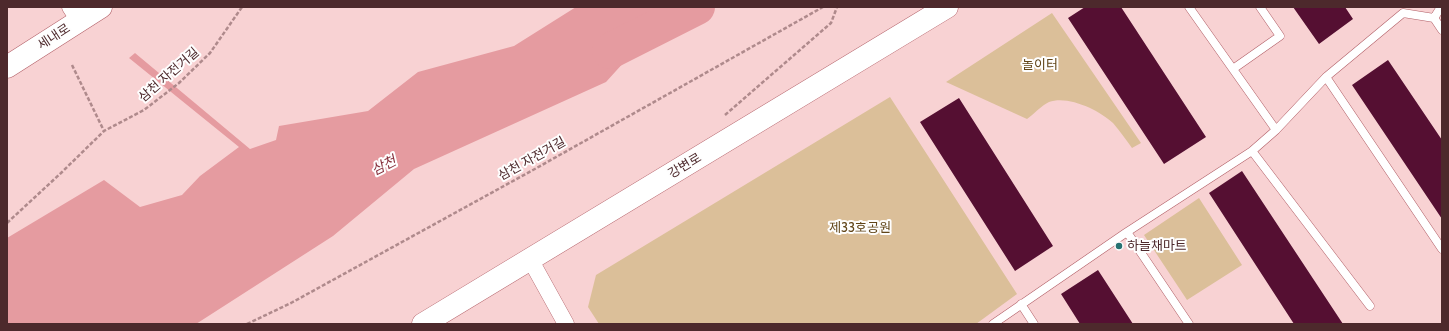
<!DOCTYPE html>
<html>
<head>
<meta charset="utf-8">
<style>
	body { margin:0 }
	#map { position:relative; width:1449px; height:331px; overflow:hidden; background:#f8d2d3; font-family:Cabin,sans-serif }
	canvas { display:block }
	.frame { position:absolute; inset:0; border:8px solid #4d292c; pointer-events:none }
</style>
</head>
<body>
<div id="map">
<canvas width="1449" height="331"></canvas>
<div class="frame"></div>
</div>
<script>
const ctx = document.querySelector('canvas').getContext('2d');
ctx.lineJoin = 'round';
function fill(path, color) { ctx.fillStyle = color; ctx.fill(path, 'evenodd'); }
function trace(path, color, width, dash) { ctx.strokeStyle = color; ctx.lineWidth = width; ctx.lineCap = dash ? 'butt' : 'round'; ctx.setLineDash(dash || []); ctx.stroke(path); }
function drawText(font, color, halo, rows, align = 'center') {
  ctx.font = font + ' Cabin,"Noto Sans KR",sans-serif'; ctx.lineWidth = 4; ctx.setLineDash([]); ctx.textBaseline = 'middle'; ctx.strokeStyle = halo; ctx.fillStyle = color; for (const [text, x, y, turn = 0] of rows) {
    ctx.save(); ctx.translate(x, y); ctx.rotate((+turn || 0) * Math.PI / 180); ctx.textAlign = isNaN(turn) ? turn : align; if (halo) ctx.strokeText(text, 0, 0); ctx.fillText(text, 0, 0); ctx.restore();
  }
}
fill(new Path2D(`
	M 1052,13 L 1141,143 L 1132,148 C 1126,140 1120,131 1113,123 C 1099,110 1068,95 1049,102 C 1042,105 1034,114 1027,119 L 946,82 Z
	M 890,97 L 1017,294 L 976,324 L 599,324 L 588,307 L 596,275 Z
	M 1199,198 L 1242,265 L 1187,300 L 1144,235 Z`), '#dbbf99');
fill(new Path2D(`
	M 576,7 L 674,7 L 606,82 L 414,169 L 333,236 L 196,324 L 7,324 L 7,238 L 104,180 L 140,207 L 182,195 L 200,176 L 239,147 L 129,58 L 135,53 L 250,149 L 276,140 L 279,126 L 368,111 L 418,72 L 514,46 Z`), '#e59ba0');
trace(new Path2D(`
	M 610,51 L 697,7`), '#e59ba0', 36);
fill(new Path2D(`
	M 1085,7 L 1121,7 L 1206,137 L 1164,164 L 1068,18 Z
	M 1293,7 L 1345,7 L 1353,19 L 1319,44 Z
	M 1388,60 L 1442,140 L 1442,219 L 1352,85 Z
	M 959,98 L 1053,246 L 1015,271 L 920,122 Z
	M 1242,171 L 1341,321 L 1343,324 L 1294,324 L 1209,193 Z
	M 1098,270 L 1133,324 L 1080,324 L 1061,294 Z`), '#550f32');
const lane = new Path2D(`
	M 1189,7 L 1276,130
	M 1434,18 L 1442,30
	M 1233,69 L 1280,36 L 1260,7
	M 1326,77 L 1403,13 L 1434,18 L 1441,7
	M 1252,151 L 1370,306
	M 1127,232 L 1189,324
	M 1021,304 L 1034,324
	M 993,324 L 1127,232 L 1252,151 L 1276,130 L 1326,77 L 1442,249`);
const street = new Path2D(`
	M 70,7 L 79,21
	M 530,259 L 566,324`);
const secondary = new Path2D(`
	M 7,67 L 101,7
	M 423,324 L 947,7`);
trace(lane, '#b15e66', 9);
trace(street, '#b15e66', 17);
trace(secondary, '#b15e66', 23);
trace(new Path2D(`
	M 72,65 L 104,131
	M 725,115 L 831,23 L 837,7
	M 7,223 L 61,173 L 104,131 L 144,110 L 179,83 L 210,53 L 242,7
	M 247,324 L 291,303 L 533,170 L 823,7`), '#af8a8c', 2.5, [4, 2]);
trace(lane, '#fff', 8);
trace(street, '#fff', 16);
trace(secondary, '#fff', 22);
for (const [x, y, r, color] of [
	[1119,246,4,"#277272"]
]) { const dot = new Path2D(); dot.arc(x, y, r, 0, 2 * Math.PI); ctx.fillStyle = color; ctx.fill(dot); trace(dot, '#fefefe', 1.5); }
drawText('13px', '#4d292c', '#fefefe', [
	["세내로",54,37,-33],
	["삼천 자전거길",169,75,-41],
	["삼천 자전거길",532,159,-29],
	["강변로",685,166,-31]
]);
drawText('13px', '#614518', '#fefefe', [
	["놀이터",1040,65],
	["제33호공원",860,228]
]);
drawText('13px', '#4d292c', '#fefefe', [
	["하늘채마트",1127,246]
], 'left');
drawText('italic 14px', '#87303c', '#fefefe', [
	["삼천",384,166,-27]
]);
</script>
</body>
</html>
